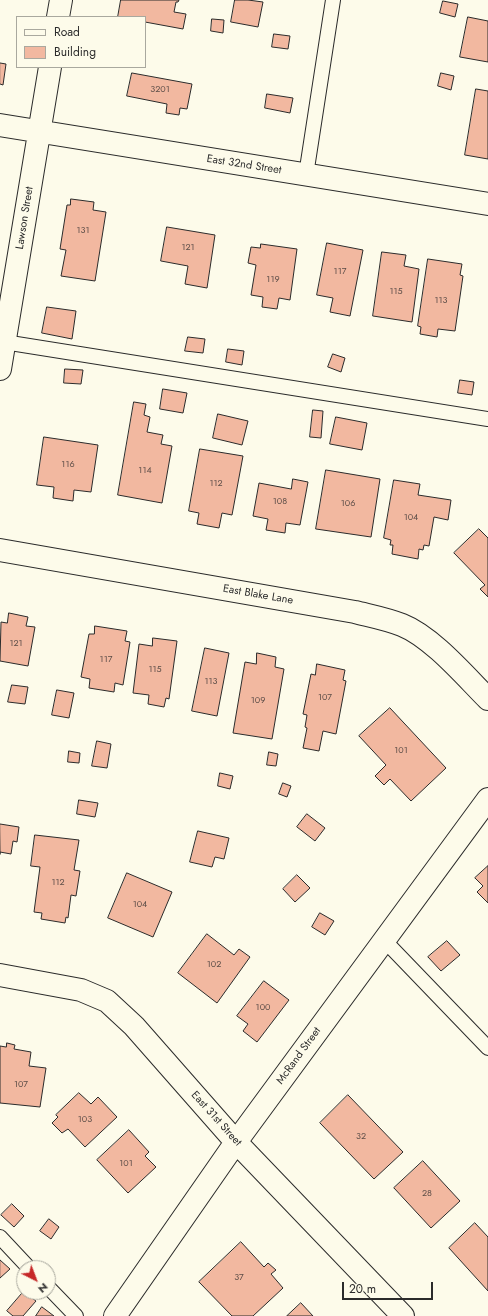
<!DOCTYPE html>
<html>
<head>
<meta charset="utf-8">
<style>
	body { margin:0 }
	#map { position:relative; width:488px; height:1316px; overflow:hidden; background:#fdfbea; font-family:Jost,sans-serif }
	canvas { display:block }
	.legend { position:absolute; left:16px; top:16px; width:130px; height:52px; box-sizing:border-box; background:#fdfbea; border:1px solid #a9a89e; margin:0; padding:5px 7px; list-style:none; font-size:12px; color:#2b2b2b }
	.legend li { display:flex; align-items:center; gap:8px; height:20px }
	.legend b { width:20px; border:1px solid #a9a89e }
	.north { position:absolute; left:16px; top:1260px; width:40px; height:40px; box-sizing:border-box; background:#fdfbea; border:1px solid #a9a89e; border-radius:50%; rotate:138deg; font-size:11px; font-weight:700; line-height:16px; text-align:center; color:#2b2b2b }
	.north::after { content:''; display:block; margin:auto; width:14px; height:18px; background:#c62828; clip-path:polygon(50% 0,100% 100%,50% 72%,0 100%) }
	.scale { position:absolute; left:342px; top:1282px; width:91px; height:18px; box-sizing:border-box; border:2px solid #2b2b2b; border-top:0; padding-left:5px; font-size:12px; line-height:14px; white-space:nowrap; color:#2b2b2b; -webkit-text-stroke:3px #fdfbea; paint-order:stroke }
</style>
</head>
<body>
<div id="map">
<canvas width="488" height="1316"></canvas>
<ul class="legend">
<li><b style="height:5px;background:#fdfbea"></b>Road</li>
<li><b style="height:11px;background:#f2b8a0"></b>Building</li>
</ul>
<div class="north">N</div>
<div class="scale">20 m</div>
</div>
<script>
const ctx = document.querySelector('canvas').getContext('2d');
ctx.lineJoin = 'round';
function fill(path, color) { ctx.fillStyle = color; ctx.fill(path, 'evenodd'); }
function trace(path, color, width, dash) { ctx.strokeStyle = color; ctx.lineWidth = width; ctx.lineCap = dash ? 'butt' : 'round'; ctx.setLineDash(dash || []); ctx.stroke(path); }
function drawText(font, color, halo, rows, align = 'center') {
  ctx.font = font + ' Jost,sans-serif'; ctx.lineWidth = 3; ctx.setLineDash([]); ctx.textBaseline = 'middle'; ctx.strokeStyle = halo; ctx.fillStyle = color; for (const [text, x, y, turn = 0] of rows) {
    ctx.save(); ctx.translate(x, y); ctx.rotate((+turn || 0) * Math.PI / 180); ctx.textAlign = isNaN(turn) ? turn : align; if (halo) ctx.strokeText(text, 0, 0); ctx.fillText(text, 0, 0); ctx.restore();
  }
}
const building = new Path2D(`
	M 121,0 L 179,0 L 178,2 L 176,2 L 174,12 L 186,14 L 183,29 L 145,22 L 145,17 L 118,17 Z
	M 235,0 L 248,0 L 263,2 L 258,27 L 231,22 Z
	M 443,1 L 458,4 L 455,17 L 440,13 Z
	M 468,17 L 488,21 L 488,62 L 460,57 Z
	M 212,19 L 224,20 L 223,33 L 211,31 Z
	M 274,34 L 290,36 L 288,49 L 272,47 Z
	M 0,63 L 6,64 L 3,85 L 0,84 Z
	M 132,73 L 192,84 L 187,109 L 180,108 L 179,115 L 166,113 L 167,104 L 127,96 Z
	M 441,73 L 454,76 L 451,90 L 438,86 Z
	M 476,89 L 488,91 L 488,159 L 465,155 Z
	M 267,94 L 293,98 L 290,113 L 265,108 Z
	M 71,199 L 94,202 L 93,210 L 106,212 L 95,281 L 61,276 L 66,250 L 60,249 L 67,205 L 70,205 Z
	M 167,227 L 215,235 L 207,288 L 185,284 L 188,266 L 161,261 Z
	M 327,243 L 363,250 L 350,316 L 330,312 L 333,298 L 317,295 Z
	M 261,244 L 297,249 L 290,300 L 279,298 L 277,309 L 262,307 L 263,297 L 251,295 L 256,265 L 248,263 L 251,247 L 260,248 Z
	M 382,252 L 406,255 L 404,266 L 419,269 L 412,322 L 373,316 Z
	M 428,259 L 462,264 L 460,275 L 463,276 L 455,331 L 438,329 L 437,337 L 420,334 L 421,327 L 418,326 Z
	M 47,307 L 76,311 L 72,339 L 42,333 Z
	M 188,337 L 205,339 L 203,353 L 185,351 Z
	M 228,349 L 244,351 L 242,365 L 226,362 Z
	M 333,354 L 345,358 L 341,372 L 328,367 Z
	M 65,369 L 83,370 L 81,384 L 64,383 Z
	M 460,380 L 474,382 L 472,395 L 458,393 Z
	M 163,389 L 187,393 L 183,413 L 160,409 Z
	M 134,402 L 146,404 L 144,415 L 150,417 L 147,432 L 163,435 L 161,444 L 172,446 L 162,503 L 118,495 Z
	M 313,410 L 323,411 L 321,438 L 310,437 Z
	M 218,414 L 248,421 L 242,445 L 213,438 Z
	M 336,417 L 367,423 L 362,450 L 330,444 Z
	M 44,437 L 98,445 L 91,492 L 74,490 L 73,501 L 53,498 L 54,487 L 37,485 Z
	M 200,449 L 243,456 L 232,515 L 222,513 L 219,528 L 197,524 L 199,513 L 189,511 Z
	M 326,470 L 380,479 L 371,537 L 316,529 Z
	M 293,479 L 308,482 L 300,525 L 286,523 L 285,533 L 266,530 L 268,519 L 253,516 L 259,483 L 291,489 Z
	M 394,480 L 420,484 L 418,495 L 451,500 L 448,520 L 434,517 L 429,546 L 424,545 L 423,550 L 419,549 L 418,559 L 392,554 L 393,545 L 390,545 L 391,540 L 384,538 Z
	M 479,529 L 488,538 L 488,597 L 480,589 L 485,585 L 454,553 Z
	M 9,613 L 28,617 L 26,626 L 35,627 L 28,666 L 0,661 L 1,622 L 7,623 Z
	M 95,626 L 127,631 L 125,641 L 130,642 L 123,685 L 115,683 L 114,692 L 89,688 L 90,679 L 81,677 L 89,634 L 94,634 Z
	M 153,638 L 177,641 L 169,699 L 166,698 L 164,707 L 148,704 L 149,695 L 133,693 L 139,644 L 152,646 Z
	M 205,648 L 229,653 L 217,716 L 192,711 Z
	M 257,653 L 276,657 L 275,667 L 284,669 L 272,739 L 233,733 L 245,662 L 256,664 Z
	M 317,664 L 345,670 L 343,680 L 346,681 L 336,734 L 323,731 L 319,751 L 303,748 L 307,728 L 305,727 L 307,715 L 303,714 L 311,674 L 315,675 Z
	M 12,685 L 28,687 L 25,704 L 8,702 Z
	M 57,690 L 74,693 L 69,718 L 52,715 Z
	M 390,708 L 446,768 L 411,801 L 390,779 L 384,785 L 375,776 L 386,765 L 359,736 Z
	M 97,741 L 111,744 L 107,768 L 92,766 Z
	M 69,751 L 80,753 L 79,763 L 68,762 Z
	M 269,752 L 278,754 L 276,766 L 267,765 Z
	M 220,773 L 233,776 L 230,789 L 218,786 Z
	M 283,783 L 291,786 L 287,797 L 279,794 Z
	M 79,800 L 98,803 L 95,817 L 77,814 Z
	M 307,814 L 325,828 L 315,841 L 297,827 Z
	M 0,824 L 19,827 L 17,842 L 13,841 L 11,854 L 0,852 L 0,854 Z
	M 198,831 L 229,838 L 224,859 L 215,857 L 212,867 L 190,862 Z
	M 35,835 L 79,840 L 74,870 L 80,871 L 76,896 L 71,895 L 68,918 L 66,917 L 65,923 L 41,919 L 42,913 L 34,912 L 40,867 L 31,866 Z
	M 488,866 L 488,903 L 477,892 L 483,886 L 475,878 Z
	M 127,873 L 172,892 L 153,937 L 108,918 Z
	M 297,875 L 310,888 L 295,902 L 283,889 Z
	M 320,913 L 334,921 L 325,935 L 312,927 Z
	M 207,934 L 234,955 L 239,949 L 250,957 L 217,1003 L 178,973 Z
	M 447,941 L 460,955 L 441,971 L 428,957 Z
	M 264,981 L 289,1000 L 257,1042 L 243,1031 L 248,1024 L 237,1016 Z
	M 7,1043 L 15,1045 L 14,1049 L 31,1052 L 29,1066 L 46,1068 L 40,1107 L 0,1103 L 0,1046 L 6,1047 Z
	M 79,1093 L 91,1104 L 98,1097 L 117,1117 L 85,1147 L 68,1129 L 62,1133 L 52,1123 L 58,1117 L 56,1115 Z
	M 348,1095 L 403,1152 L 374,1179 L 320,1123 Z
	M 129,1130 L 149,1152 L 145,1156 L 156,1167 L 128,1193 L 97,1160 Z
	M 423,1161 L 460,1201 L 431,1228 L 394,1188 Z
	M 12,1204 L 24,1216 L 14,1227 L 1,1215 Z
	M 49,1219 L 59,1227 L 51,1239 L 40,1231 Z
	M 475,1223 L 488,1237 L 488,1291 L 449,1248 Z
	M 241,1242 L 264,1267 L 268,1263 L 276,1270 L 271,1274 L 283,1288 L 253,1316 L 232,1316 L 199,1282 Z
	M 0,1260 L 10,1269 L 0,1278 Z
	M 24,1291 L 24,1292 L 36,1301 L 23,1316 L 13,1316 L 7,1311 Z
	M 301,1303 L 313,1316 L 287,1316 Z
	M 42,1307 L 54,1316 L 36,1316 Z`);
fill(building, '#f2b8a0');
trace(building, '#2b2b2b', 1);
const lane = new Path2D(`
	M 306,175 L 333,0
	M 4,342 L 488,419
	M 384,940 L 488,1048
	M 0,1237 L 29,1268
	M 48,1287 L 76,1316`);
const street = new Path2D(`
	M 58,17 L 61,0
	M 0,125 L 488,204
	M 0,369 L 50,67
	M 0,550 L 355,612 C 371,616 387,619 402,625 C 432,637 465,676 488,699
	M 0,975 L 81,990 L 107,1001 L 134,1026 L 236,1142 L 403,1316
	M 115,1316 L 236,1142 L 488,799`);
trace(lane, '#2b2b2b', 16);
trace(street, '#2b2b2b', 24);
trace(lane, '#fdfbea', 14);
trace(street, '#fdfbea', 22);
drawText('9px', '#5d4e48', null, [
	["3201",160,90],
	["131",83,231],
	["121",188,248],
	["117",340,272],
	["119",273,280],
	["115",396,292],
	["113",441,301],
	["116",68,465],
	["114",145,471],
	["112",216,484],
	["108",280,502],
	["106",348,504],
	["104",411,518],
	["121",16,644],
	["117",106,660],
	["115",155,670],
	["113",211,682],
	["107",325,698],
	["109",258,701],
	["101",401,751],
	["112",58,883],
	["104",140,905],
	["102",214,965],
	["100",263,1008],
	["107",21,1085],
	["103",85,1120],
	["32",361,1137],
	["101",126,1164],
	["28",427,1194],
	["37",239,1278]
]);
drawText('11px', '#2b2b2b', '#fdfbea', [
	["East 32nd Street",244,165,9],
	["Lawson Street",25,218,-81],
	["East Blake Lane",258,595,10],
	["McRand Street",299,1056,-54],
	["East 31st Street",216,1119,48]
]);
</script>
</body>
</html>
